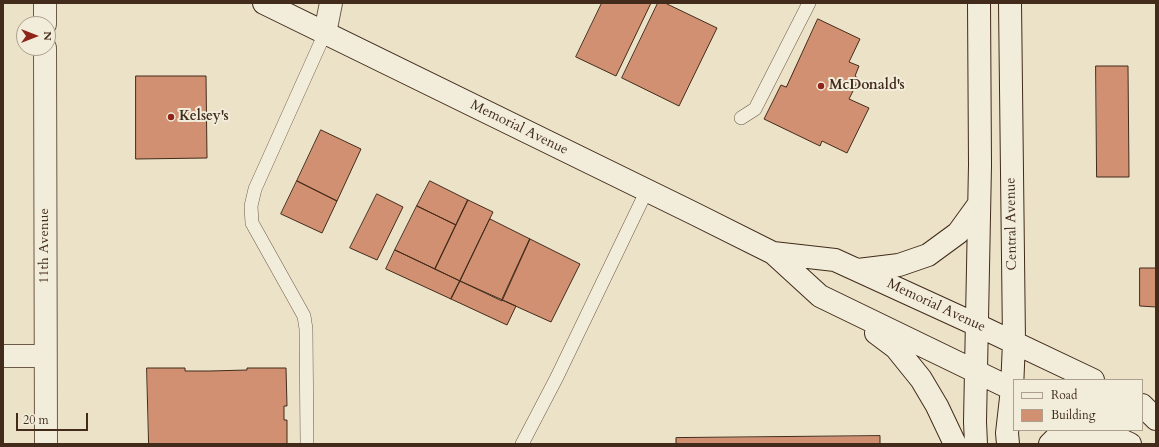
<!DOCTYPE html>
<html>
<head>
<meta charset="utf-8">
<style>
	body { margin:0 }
	#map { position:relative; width:1159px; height:447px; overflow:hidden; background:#ebe2c8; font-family:Cardo,serif }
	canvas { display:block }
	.frame { position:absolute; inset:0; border:4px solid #422b1a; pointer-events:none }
	.legend { position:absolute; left:1013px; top:379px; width:130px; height:52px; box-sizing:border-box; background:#f2ecdb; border:1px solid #ac9f8e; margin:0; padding:5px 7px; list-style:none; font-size:12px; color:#422b1a }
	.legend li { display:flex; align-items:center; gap:8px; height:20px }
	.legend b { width:20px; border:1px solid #ac9f8e }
	.north { position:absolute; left:16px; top:16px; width:40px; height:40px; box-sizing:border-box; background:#f2ecdb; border:1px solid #ac9f8e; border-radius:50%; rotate:90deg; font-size:11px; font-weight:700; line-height:16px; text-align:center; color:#422b1a }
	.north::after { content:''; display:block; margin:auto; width:14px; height:18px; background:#8f2418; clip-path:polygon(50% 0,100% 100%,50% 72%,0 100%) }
	.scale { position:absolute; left:16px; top:413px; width:72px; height:18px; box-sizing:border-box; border:2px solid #422b1a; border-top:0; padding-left:5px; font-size:12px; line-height:14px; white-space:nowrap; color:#422b1a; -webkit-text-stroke:3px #f2ecdb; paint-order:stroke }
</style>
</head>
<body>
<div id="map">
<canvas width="1159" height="447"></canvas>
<div class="frame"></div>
<ul class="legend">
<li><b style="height:5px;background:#f2ecdb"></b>Road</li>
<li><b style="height:11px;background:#d19071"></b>Building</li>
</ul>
<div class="north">N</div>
<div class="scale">20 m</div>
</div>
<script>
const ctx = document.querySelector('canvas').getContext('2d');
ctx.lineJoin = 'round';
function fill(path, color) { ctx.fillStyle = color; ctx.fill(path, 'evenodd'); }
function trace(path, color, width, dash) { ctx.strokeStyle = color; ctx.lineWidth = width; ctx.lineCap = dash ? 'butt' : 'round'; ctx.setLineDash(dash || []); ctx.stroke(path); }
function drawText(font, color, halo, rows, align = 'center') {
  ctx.font = font + ' Cardo,serif'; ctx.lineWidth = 4; ctx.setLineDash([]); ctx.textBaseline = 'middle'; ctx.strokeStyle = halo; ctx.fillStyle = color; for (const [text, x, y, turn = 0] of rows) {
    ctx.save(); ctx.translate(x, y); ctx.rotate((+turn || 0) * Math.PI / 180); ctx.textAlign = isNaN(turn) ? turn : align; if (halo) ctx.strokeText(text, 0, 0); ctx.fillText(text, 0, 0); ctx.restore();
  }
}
const building = new Path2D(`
	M 602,3 L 651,3 L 616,76 L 576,57 Z
	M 658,3 L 665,3 L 717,28 L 679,106 L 622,78 Z
	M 818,19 L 860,39 L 849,62 L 859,66 L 855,76 L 859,79 L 849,99 L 869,108 L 847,153 L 822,141 L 820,146 L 764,119 L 781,85 L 786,87 Z
	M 1096,66 L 1128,66 L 1129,177 L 1097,177 Z
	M 136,76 L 206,76 L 207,158 L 136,159 Z
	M 321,130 L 361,149 L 337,201 L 297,181 Z
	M 297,181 L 337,201 L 322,233 L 281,214 Z
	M 430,181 L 468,200 L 456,225 L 417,206 Z
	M 377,194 L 403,207 L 377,260 L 350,248 Z
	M 468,200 L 493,212 L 460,281 L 435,269 Z
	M 417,206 L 456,225 L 435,269 L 395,250 Z
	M 490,219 L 530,239 L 502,301 L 460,281 Z
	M 530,239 L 580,264 L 551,322 L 502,300 Z
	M 395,250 L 460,281 L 451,299 L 386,269 Z
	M 1140,268 L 1156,268 L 1156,307 L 1140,306 Z
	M 460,281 L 516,306 L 507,325 L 451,299 Z
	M 147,368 L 185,368 L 185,371 L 210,371 L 247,370 L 247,368 L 286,368 L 287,406 L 284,406 L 284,420 L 287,420 L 287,444 L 149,444 Z
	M 880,436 L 880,444 L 676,444 L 676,438 Z`);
fill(building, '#d19071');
trace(building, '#422b1a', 1);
const service = new Path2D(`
	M 741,118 L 755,109 L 809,3
	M 307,444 L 306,329 L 304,316 L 252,223 L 251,206 L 255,189 L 325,33
	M 522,444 L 557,377 L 647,190`);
const minor = new Path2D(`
	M 325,33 L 331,3
	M 3,356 L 45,356`);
const tertiary = new Path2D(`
	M 45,24 L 45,3
	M 45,48 L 46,444`);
const secondary = new Path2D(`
	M 264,3 L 693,213 L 773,253 L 820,296 L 1014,390
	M 773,253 L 835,260 L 977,325 L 1093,380
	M 858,270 L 899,265 L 928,255 L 958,233 L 979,204
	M 876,333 L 896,348 L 921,379 L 937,406 L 955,444
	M 1142,405 L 1156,419
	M 1100,430 L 1130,444
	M 976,444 L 975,422 L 980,165 L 979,3
	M 1008,444 L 1007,433 L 1012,389 L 1014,342 L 1010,3
	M 1050,444 L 1055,439 L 1103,432`);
trace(service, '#6c5946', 14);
trace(minor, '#6c5946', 24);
trace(tertiary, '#6c5946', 24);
trace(secondary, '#422b1a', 24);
trace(service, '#f2ecdb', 13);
trace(minor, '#f2ecdb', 22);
trace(tertiary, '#f2ecdb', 22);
trace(secondary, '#f2ecdb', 22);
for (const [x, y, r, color] of [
	[821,86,4,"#8f2418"],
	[171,117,4,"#8f2418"]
]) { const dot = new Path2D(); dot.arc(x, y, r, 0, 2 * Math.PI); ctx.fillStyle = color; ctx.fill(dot); trace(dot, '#f2ecdb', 1.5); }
drawText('bold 14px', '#422b1a', '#f2ecdb', [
	["McDonald's",829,86],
	["Kelsey's",179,117]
], 'left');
drawText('14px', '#422b1a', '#f2ecdb', [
	["Memorial Avenue",519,128,26],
	["Central Avenue",1012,224,-91],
	["11th Avenue",45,246,-90],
	["Memorial Avenue",936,306,25]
]);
</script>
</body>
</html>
